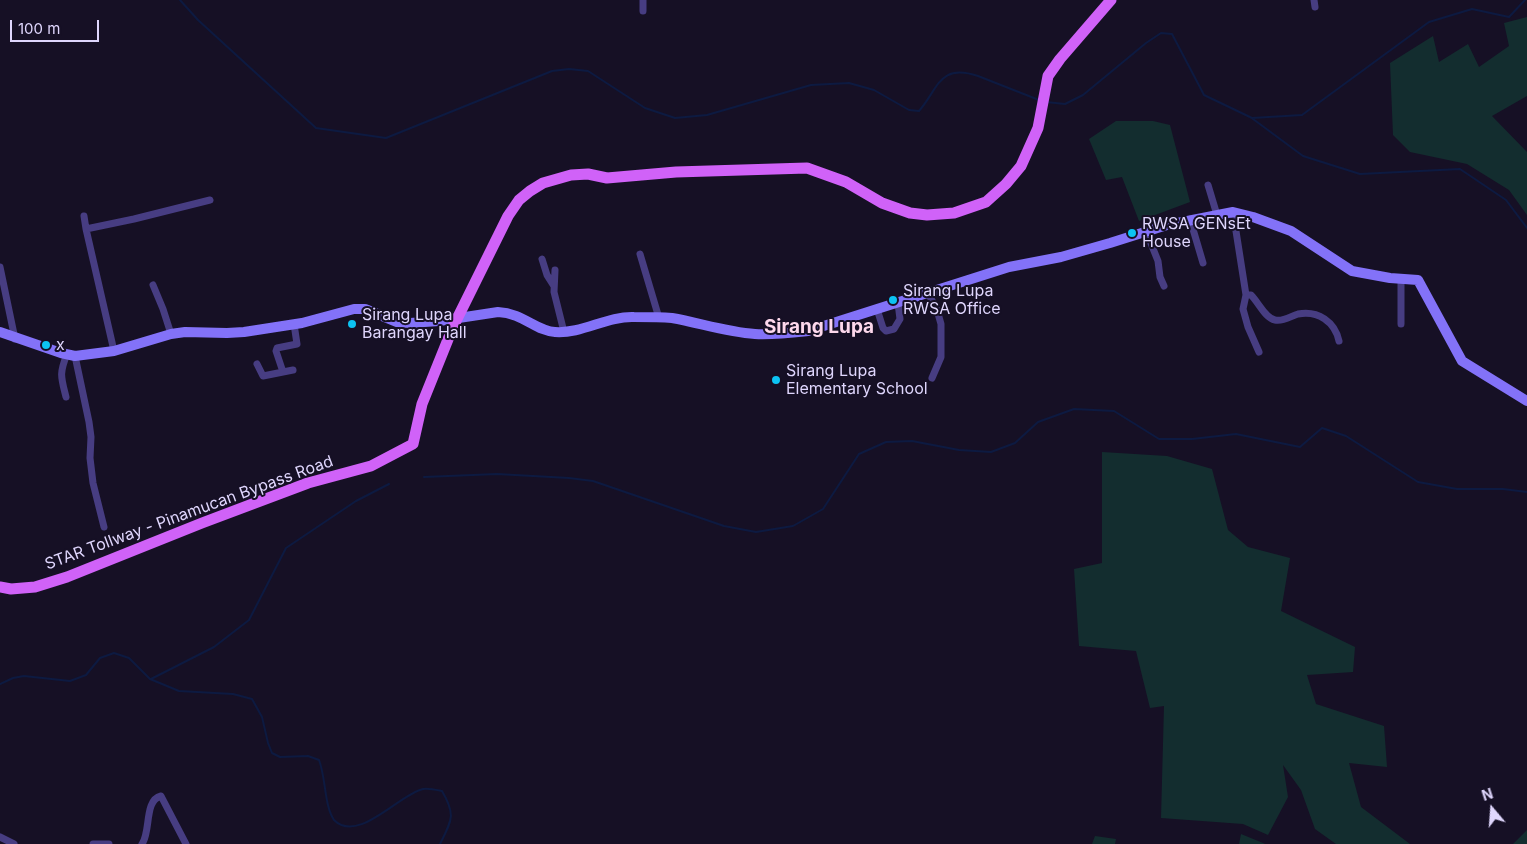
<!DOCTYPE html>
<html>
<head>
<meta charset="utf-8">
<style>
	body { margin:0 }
	#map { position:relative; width:1527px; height:844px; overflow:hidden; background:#161025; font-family:Inter,sans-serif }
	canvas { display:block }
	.north { position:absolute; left:1467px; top:784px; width:50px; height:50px; -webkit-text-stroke:4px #161025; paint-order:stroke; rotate:342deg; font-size:14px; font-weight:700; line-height:20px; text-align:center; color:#dfd6fd }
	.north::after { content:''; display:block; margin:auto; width:18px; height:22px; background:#dfd6fd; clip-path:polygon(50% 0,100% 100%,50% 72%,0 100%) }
	.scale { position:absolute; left:10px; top:20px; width:89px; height:22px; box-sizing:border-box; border:2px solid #dfd6fd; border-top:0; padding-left:6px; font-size:15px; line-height:18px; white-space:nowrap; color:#dfd6fd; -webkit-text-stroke:4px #161025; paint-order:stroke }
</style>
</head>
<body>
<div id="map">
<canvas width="1527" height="844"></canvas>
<div class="north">N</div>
<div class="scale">100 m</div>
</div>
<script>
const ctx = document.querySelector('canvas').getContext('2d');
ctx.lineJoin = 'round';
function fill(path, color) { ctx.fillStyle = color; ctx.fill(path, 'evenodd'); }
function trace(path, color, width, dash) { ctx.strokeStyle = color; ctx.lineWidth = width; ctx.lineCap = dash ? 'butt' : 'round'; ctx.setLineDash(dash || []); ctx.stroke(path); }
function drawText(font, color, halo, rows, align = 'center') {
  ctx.font = font + ' Inter,sans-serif'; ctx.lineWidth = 4; ctx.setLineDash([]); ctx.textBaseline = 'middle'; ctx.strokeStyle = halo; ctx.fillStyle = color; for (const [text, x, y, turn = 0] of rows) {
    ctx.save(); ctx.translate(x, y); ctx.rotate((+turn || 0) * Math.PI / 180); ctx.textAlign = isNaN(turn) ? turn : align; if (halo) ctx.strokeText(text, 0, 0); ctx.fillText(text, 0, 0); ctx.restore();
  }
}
fill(new Path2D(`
	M 1527,17 L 1527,96 L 1492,116 L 1527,152 L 1527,215 L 1509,190 L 1467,164 L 1410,152 L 1393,135 L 1390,63 L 1433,36 L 1439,62 L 1468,44 L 1479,67 L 1509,46 L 1504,23 Z
	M 1116,121 L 1153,121 L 1170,125 L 1190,202 L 1139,221 L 1122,177 L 1106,180 L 1089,139 Z
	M 1102,452 L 1167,456 L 1212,469 L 1228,530 L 1248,547 L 1290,558 L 1281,611 L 1355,647 L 1353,672 L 1307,675 L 1316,704 L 1384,726 L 1387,767 L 1349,763 L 1361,807 L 1410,844 L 1336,844 L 1315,829 L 1301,790 L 1283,765 L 1288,797 L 1268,835 L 1243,824 L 1161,818 L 1164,706 L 1150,708 L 1136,651 L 1079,646 L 1074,569 L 1102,563 Z
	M 1527,830 L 1527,844 L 1513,844 Z
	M 1241,834 L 1263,843 L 1265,844 L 1239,844 Z
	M 1095,836 L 1116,839 L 1115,844 L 1092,844 Z`), '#132d2f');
trace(new Path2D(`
	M 180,0 L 198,20 L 316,128 L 386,138 L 552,71 L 569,69 L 588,71 L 645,108 L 675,118 L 707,115 L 811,85 L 849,83 L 874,90 L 909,110 L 919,111 C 939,88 939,63 978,76 L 1039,100
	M 1046,102 L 1065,104 L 1083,95 L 1146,43 L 1161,33 L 1172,34 L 1204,95 L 1252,118 L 1302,115 L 1429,22 L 1472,9 L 1509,17 L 1525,0
	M 1253,119 L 1303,156 L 1360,174 L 1460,169 L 1506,200 L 1527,228
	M 424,477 L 497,474 L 569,478 L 593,481 L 724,526 L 756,532 L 793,526 L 823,509 L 859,454 L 886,442 L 912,441 L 959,450 L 991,452 L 1015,443 L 1038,422 L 1074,409 L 1114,411 L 1159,439 L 1192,439 L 1236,434 L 1300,447 L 1322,428 L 1346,436 L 1418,482 L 1457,489 L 1503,489 L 1527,492
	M 151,679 L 214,647 L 249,620 L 286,548 L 356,501 L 389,484
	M 0,684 L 13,678 L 24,676 L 70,681 L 86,675 L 100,658 L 114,653 L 129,658 L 150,679 L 179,691 L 233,694 L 252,699 L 262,717 L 268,743 L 272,753 L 280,757 L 308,756 L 319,760 C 326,778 324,805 334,820 C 358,844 398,795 423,789 C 428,788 437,790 442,791 C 456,815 452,820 440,844`), '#0d1a41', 2);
trace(new Path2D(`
	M 1314,0 L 1315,7
	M 643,11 L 643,0
	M 1208,185 L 1217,215
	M 1233,212 L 1246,295 L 1243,309 L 1248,327 L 1259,352
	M 84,216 L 86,229
	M 1190,219 L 1203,263
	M 1146,231 L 1158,261 L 1160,277 L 1164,286
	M 640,254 L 659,318
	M 542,259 L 547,275 L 554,286
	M 0,267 L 15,339
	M 555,270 L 554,292 L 564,332
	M 1401,279 L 1401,324
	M 153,285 L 163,309 L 171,334
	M 928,293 L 937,310 L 941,324 L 941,357 L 932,378
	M 1246,295 L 1251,295 C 1259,303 1265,318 1275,320 C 1283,322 1291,316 1298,314 C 1318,310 1335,322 1339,341
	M 877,309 L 883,328 L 886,331 L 894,329 L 900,319 L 898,303
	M 114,351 L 86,229 L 134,219 L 210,200
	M 75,356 L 89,422 L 91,437 L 90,458 L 93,483 L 104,527
	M 257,364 L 263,376 L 283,372
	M 293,370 L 283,372 L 276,351 L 277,348 L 297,344 L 294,324
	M 66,397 C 61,377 59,374 67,354
	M 0,837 L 14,844
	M 93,844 L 109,844
	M 142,844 C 151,832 144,800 161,796 L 186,844`), '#473d82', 7);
trace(new Path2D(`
	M 0,332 L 61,353 L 75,356 L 114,351 L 171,334 L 185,332 L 227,333 L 244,332 L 302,323 L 354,309 L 365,309 L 397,322 L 410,323 L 439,321 L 498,312 C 523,313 536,331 555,332 C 582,334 607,316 634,317 C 646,317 660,317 672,318 C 700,323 727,332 755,334 C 773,335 790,333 808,331 L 1009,267 L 1061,257 L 1110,243 L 1167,225 L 1233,212 L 1253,217 L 1291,231 L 1352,271 L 1390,278 L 1418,280 L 1462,361 L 1527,401`), '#8372f8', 10);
trace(new Path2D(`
	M 0,587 L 11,589 L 35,587 L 67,577 L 202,523 L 308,483 L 371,466 L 413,444 L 422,404 L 453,327 L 508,216 L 519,200 L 530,191 L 543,183 L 571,175 L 588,174 L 607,178 L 676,172 L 807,168 L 846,182 L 882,203 L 910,213 L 927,215 L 954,213 L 986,202 L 1006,184 L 1021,166 L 1038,128 L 1048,76 L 1060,59 L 1111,0`), '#d062f8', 11);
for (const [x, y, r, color] of [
	[1132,233,5,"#0cc3f3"],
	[893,300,5,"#0cc3f3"],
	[352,324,5,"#0cc3f3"],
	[46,345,5,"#0cc3f3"],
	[776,380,5,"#0cc3f3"]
]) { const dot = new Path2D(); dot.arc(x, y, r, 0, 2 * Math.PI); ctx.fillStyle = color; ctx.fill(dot); trace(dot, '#161025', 2); }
drawText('16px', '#dfd6fd', '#161025', [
	["RWSA GENsEt",1142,224],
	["House",1142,242],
	["Sirang Lupa",903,291],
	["RWSA Office",903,309],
	["Sirang Lupa",362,315],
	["Barangay Hall",362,333],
	["x",56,345],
	["Sirang Lupa",786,371],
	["Elementary School",786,389]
], 'left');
drawText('16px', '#dfd6fd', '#161025', [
	["STAR Tollway - Pinamucan Bypass Road",189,513,-20]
]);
drawText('bold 19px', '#fdd8ec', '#161025', [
	["Sirang Lupa",819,327]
]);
</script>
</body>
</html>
